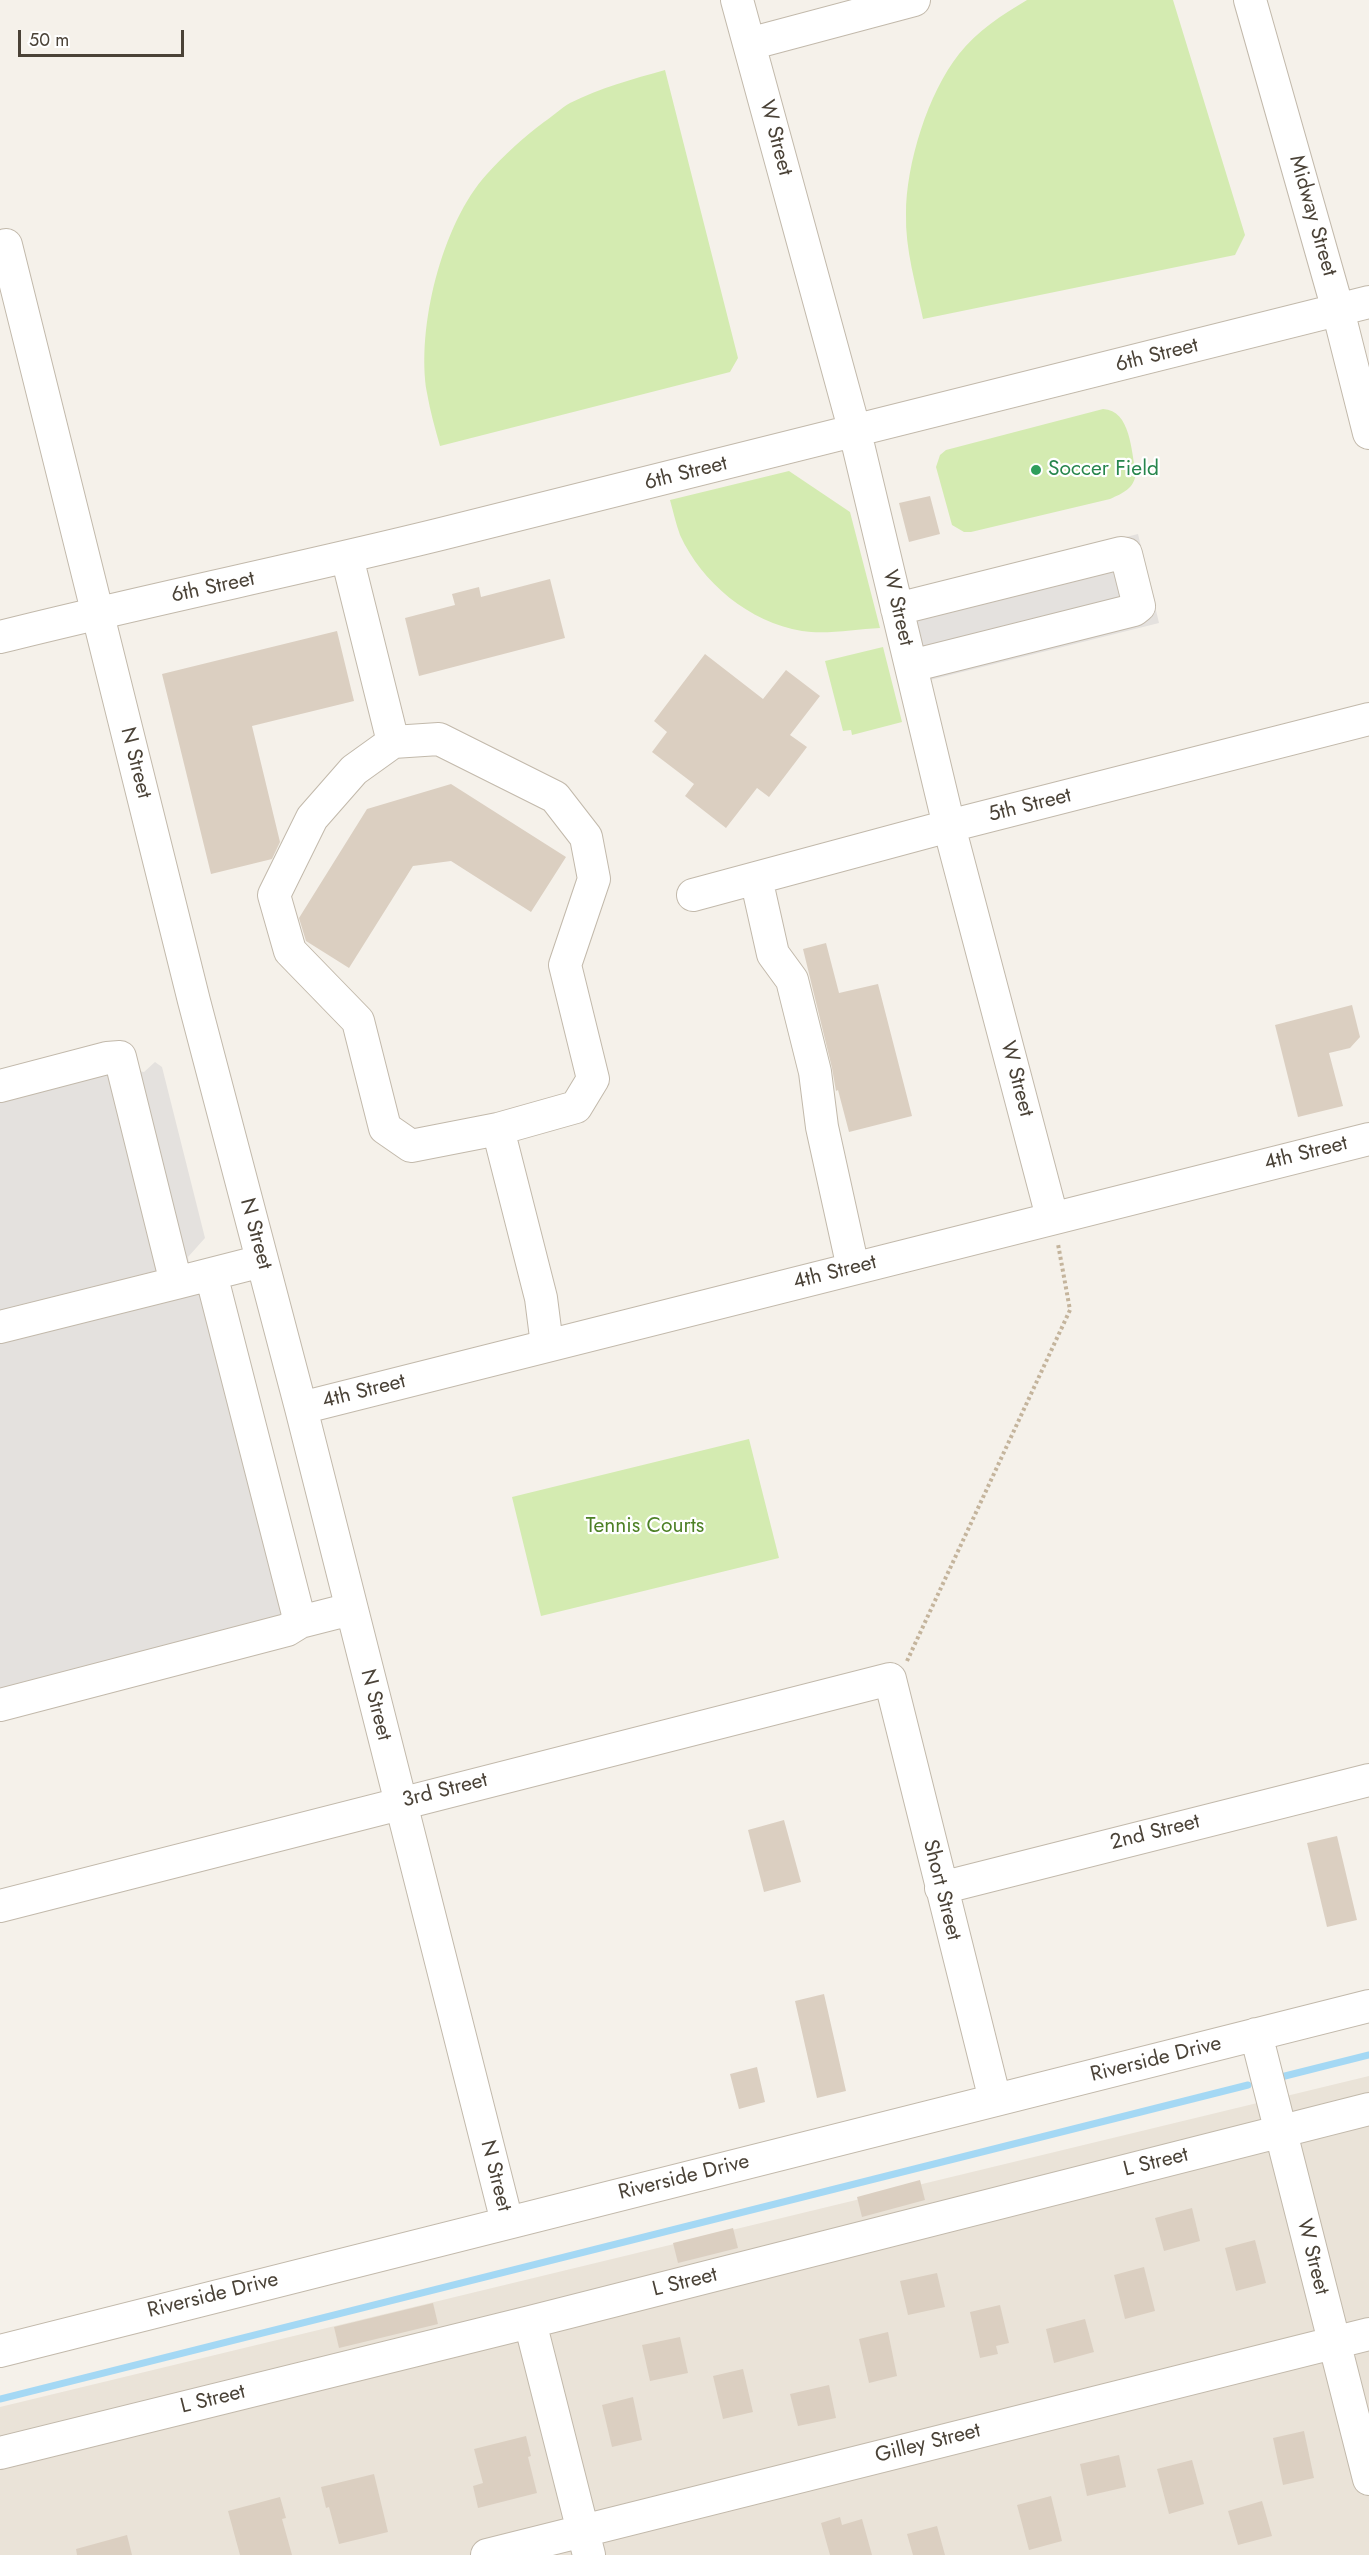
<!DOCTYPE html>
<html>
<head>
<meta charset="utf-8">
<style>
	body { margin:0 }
	#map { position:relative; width:1369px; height:2555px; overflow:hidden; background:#f5f1ea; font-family:Jost,sans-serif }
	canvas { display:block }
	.scale { position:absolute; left:18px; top:30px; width:166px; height:27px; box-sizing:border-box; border:3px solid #4a4237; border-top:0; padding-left:8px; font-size:18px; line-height:21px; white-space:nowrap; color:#4a4237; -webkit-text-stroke:4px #fff; paint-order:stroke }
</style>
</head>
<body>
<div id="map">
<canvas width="1369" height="2555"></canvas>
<div class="scale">50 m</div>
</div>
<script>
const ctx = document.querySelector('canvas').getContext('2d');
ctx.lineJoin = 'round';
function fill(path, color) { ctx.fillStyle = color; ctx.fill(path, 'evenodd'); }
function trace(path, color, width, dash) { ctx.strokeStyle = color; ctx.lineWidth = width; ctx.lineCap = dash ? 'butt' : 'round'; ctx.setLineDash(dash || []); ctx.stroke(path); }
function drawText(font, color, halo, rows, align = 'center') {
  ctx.font = font + ' Jost,sans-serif'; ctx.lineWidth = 4.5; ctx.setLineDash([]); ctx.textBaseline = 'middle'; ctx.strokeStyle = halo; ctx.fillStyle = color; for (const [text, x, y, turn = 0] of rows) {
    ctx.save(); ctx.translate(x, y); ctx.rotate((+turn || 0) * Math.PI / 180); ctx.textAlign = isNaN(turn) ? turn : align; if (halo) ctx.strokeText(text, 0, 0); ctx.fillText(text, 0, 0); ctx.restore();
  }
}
fill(new Path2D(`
	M 1369,2076 L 1369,2555 L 0,2555 L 0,2407 Z`), '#eae3d8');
fill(new Path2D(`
	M 1027,0 L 1173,0 L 1245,235 L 1235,255 L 923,319 C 916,285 905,249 906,214 C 906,164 928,93 959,54 C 977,31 1002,15 1027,0 Z
	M 665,70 L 738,358 L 730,372 L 440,446 C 435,428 430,411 427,393 C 416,328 442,223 487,174 C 504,155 524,137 544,122 C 553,116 561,108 570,103 C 600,88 633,79 665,70 Z
	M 1103,409 C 1131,410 1131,452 1136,473 C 1134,489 1123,493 1110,499 L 971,532 L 964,532 L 952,525 L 936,467 L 940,455 L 946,450 Z
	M 789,471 L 850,512 L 880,628 C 855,629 826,635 802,631 C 749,622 702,583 680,535 C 676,524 673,511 670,500 Z
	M 883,647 L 902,722 L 852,735 L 851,730 L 843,731 L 825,661 Z
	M 749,1439 L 779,1558 L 541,1616 L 512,1497 Z`), '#d4ebb1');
fill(new Path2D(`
	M 1138,534 L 1159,623 L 922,682 L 900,593 Z
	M 136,1060 L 138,1071 L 144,1072 L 155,1062 L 162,1067 L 205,1238 L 188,1257 L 189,1265 L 0,1318 L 0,1095 Z
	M 194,1290 L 203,1293 L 284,1615 L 0,1694 L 0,1340 Z`), '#e4e1de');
trace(new Path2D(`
	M 1281,2077 L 1369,2055
	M 0,2399 L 1248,2085`), '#a4d8f4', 7);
fill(new Path2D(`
	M 930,496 L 940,534 L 909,542 L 899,503 Z
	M 550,579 L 565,638 L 419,676 L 405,618 L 455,605 L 452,594 L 479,587 L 481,597 Z
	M 337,631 L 354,701 L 252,726 L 280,842 L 272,859 L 211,874 L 162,674 Z
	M 705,654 L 763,699 L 786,670 L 820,696 L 790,735 L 807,747 L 769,797 L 757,788 L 726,828 L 685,796 L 694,784 L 652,752 L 667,732 L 654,721 Z
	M 451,784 L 566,857 L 531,912 L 451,861 L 413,866 L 349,968 L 306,941 L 299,918 L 367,809 Z
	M 826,943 L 839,993 L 878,984 L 912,1116 L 849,1132 L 838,1090 L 836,1091 L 832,1068 L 803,949 Z
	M 1352,1005 L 1360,1037 L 1350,1048 L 1329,1053 L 1343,1106 L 1298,1117 L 1275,1025 Z
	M 784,1820 L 801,1882 L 764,1892 L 748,1830 Z
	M 1337,1836 L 1357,1920 L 1327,1927 L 1307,1843 Z
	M 824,1994 L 846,2091 L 817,2098 L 795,2001 Z
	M 757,2067 L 765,2102 L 739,2109 L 730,2074 Z
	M 920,2180 L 925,2200 L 862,2217 L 857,2197 Z
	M 1192,2208 L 1200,2241 L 1164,2251 L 1155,2218 Z
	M 733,2228 L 738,2248 L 678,2263 L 673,2243 Z
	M 1255,2240 L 1266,2283 L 1236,2291 L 1225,2248 Z
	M 1144,2267 L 1155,2311 L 1125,2319 L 1114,2275 Z
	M 937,2273 L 945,2307 L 908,2315 L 900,2281 Z
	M 433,2303 L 438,2324 L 339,2348 L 334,2327 Z
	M 1000,2305 L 1009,2343 L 996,2346 L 998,2354 L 980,2358 L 970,2312 Z
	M 1085,2319 L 1094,2352 L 1054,2363 L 1046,2329 Z
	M 888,2332 L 897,2376 L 869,2383 L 859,2339 Z
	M 680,2337 L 688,2373 L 650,2381 L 642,2345 Z
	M 743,2369 L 753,2412 L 723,2419 L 713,2376 Z
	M 829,2385 L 836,2418 L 798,2426 L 790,2394 Z
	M 633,2397 L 642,2440 L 612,2447 L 602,2405 Z
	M 1304,2431 L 1314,2478 L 1283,2485 L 1273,2438 Z
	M 526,2436 L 531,2456 L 528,2457 L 537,2493 L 478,2508 L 473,2486 L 483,2483 L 474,2449 Z
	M 1119,2455 L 1126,2487 L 1087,2496 L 1080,2464 Z
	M 1192,2460 L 1204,2504 L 1169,2514 L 1157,2469 Z
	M 374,2474 L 388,2532 L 339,2544 L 329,2507 L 326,2508 L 321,2487 Z
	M 1051,2496 L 1062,2541 L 1029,2550 L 1017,2505 Z
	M 280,2497 L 286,2518 L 282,2519 L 292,2555 L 240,2555 L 228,2511 Z
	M 1262,2501 L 1272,2536 L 1238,2545 L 1228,2511 Z
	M 840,2517 L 842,2525 L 862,2519 L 872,2555 L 830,2555 L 821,2523 Z
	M 937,2526 L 945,2555 L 913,2555 L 907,2534 Z
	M 127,2535 L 132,2555 L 77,2555 L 76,2549 Z`), '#dbcfc1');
const minor = new Path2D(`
	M 737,0 L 855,432 L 949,826 L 1052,1217
	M 1250,0 L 1338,310 L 1369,433
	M 749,44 L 914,0
	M 6,245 L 194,1001 L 301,1408 L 507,2222
	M 347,557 L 393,742 L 354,770 L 312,818 L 274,895 L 290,951 L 358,1021 L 385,1128 L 411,1146 L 498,1129 L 541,1298 L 547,1345
	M 897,609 L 1121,553 L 1126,554 L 1139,606 L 1134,610 L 911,666
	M 0,637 C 147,600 295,570 441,534 C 751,459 1060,380 1369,302
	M 393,742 L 439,739 L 555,797 L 586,837 L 594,879 L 565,965 L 593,1079 L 576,1107 L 498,1129
	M 756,878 L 773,954 L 792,980 L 815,1072 L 822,1127 L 853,1268
	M 693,895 L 949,826 L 1369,719
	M 0,1086 L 107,1058 L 120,1057 L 176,1283 L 262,1261
	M 211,1274 L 300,1622
	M 0,1327 L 176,1283
	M 301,1408 L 1369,1139
	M 0,1705 L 287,1630 L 300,1622 L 351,1609
	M 941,1888 L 1369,1780
	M 0,1906 L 890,1679 L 995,2100
	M 1256,2034 L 1369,2479
	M 530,2322 L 589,2555
	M 0,2351 L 1369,2006
	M 0,2453 L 530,2322 L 1369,2109
	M 487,2555 L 1369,2334`);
trace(minor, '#c2b9ab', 34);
trace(new Path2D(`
	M 907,1661 L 1070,1310 L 1058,1244`), '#c4b49c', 4, [3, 3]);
trace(minor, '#fff', 32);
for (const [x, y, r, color] of [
	[1036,470,6,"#2e9e5b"]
]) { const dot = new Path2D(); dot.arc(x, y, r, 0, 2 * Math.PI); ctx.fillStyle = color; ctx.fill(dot); trace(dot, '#fff', 2); }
drawText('21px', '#4a4237', '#fff', [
	["W Street",775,138,75],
	["Midway Street",1312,216,74],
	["6th Street",1157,356,-14],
	["6th Street",686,474,-14],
	["6th Street",213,588,-12],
	["W Street",897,608,77],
	["N Street",135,763,76],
	["5th Street",1030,806,-14],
	["W Street",1016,1079,75],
	["4th Street",1306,1154,-14],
	["N Street",255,1234,75],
	["4th Street",835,1273,-14],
	["4th Street",364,1392,-14],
	["N Street",375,1705,76],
	["3rd Street",445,1791,-14],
	["2nd Street",1155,1833,-14],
	["Short Street",941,1890,76],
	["Riverside Drive",1156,2060,-14],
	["L Street",1156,2163,-14],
	["N Street",495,2176,76],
	["Riverside Drive",684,2178,-14],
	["W Street",1312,2257,76],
	["L Street",685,2283,-14],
	["Riverside Drive",213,2296,-14],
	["L Street",213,2400,-14],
	["Gilley Street",928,2444,-14]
]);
drawText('21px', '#27864d', '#fff', [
	["Soccer Field",1048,470]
], 'left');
drawText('21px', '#4d8026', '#fff', [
	["Tennis Courts",645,1527]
]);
</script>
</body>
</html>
